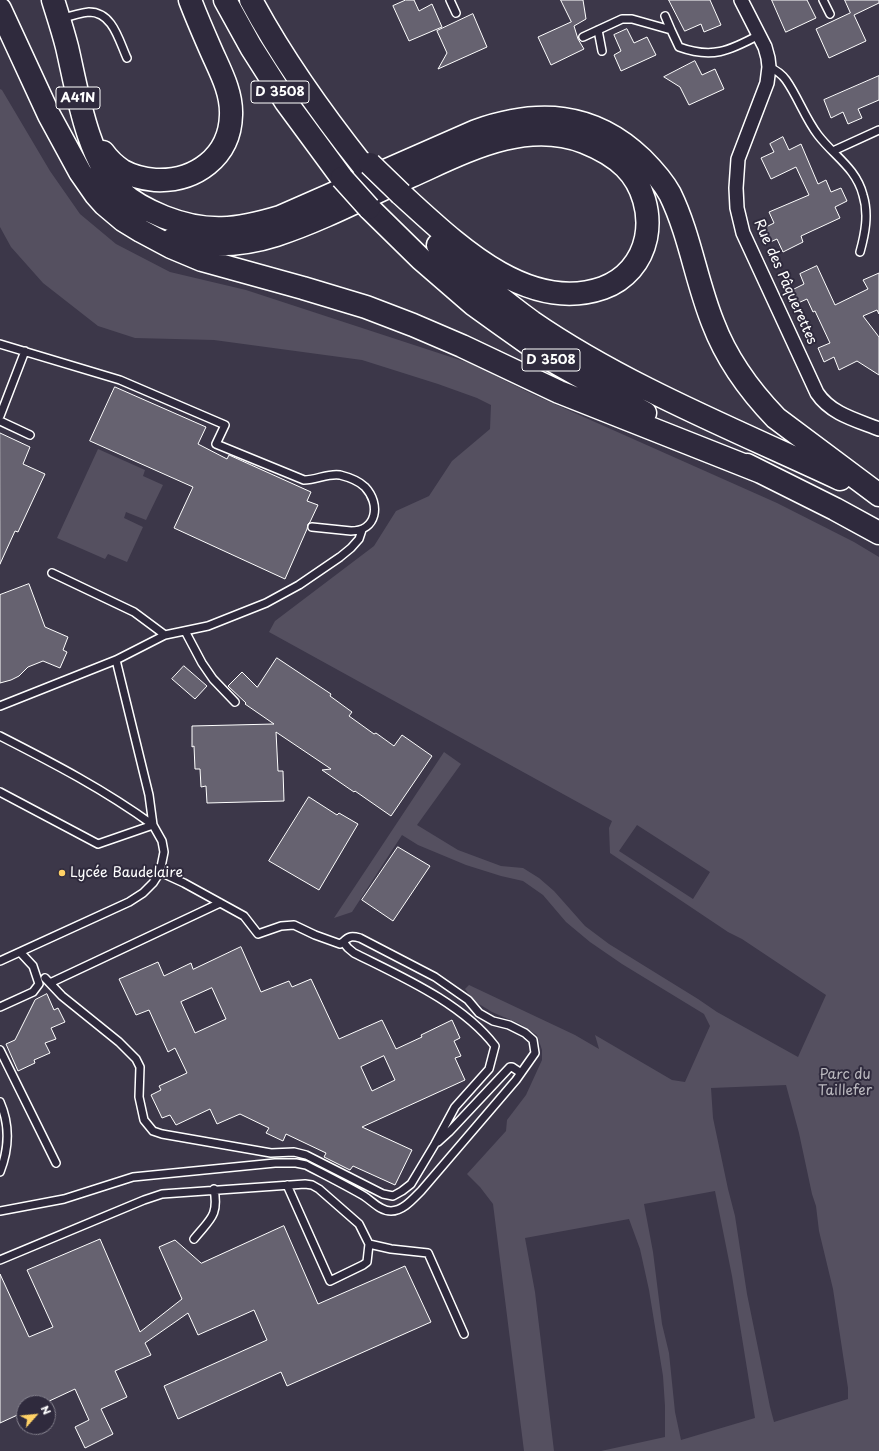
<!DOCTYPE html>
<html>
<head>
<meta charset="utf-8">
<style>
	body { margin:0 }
	#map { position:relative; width:879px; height:1451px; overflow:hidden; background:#3c3749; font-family:"Playpen Sans",sans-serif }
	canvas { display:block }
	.north { position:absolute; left:16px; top:1395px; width:40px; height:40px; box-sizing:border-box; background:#2f2a3d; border:1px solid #827f8b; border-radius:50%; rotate:63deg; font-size:11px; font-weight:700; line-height:16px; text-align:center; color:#fff }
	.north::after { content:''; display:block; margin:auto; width:14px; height:18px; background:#ffd166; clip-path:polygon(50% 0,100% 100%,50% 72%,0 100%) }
</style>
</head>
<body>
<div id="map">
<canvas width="879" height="1451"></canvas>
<div class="north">N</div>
</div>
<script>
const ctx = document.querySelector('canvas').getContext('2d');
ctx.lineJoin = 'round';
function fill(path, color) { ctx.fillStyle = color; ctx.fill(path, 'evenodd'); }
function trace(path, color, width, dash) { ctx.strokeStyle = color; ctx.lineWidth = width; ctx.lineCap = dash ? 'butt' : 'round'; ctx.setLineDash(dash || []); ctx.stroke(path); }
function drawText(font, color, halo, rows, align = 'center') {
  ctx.font = font + ' "Playpen Sans",sans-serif'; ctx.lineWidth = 4; ctx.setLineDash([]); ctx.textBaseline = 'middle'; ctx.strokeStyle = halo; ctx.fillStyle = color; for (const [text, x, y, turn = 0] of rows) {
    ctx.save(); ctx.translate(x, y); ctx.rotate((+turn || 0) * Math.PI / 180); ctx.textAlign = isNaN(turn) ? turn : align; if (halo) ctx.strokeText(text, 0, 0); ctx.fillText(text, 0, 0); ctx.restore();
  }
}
fill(new Path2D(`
	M 0,89 L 2,90 L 50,171 L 80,214 L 116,244 L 170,272 L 246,290 L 469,363 L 532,394 L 777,503 L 854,542 L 879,557 L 879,1451 L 601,1451 L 665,1437 L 665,1406 L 663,1376 L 649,1290 L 640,1249 L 629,1219 L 525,1238 L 535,1292 L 554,1451 L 524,1451 L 493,1204 L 480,1187 L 467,1174 L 506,1131 L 507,1120 L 526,1095 L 542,1060 L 542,1050 L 537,1035 L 520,1024 L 492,1012 L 474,1001 L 465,989 L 469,985 L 575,1035 L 599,1049 L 595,1035 L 672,1080 L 685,1082 L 710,1026 L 704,1014 L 622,964 L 590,942 L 566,922 L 543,895 L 523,881 L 501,876 L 466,865 L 418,845 L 402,835 L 352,912 L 334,918 L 444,752 L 461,764 L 417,825 L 458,850 L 501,866 L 523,868 L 539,878 L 554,891 L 585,926 L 609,944 L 698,999 L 717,1012 L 798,1057 L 826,995 L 742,939 L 728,932 L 610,853 L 609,828 L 612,821 L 269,632 L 275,621 L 374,546 L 396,511 L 429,496 L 452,461 L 490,429 L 491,405 L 477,398 L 438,384 L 362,360 L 214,340 L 135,338 L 98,326 L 43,283 L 11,247 L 0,227 ZM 637,825 L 710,872 L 693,899 L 619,851 ZM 786,1085 L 799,1133 L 812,1194 L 816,1206 L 819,1231 L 833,1289 L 848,1388 L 848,1399 L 774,1422 L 770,1407 L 747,1294 L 735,1216 L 728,1189 L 713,1118 L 711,1088 ZM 715,1191 L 732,1276 L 755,1418 L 681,1440 L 675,1412 L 669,1353 L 662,1324 L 653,1252 L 644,1204 Z
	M 98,449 L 145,470 L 143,476 L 163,485 L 146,520 L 126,512 L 124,518 L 143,527 L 127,562 L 108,554 L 105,559 L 57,538 Z`), '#555060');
const building = new Path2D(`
	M 406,0 L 414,0 L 419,11 L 432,4 L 442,27 L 409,41 L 393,6 Z
	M 561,0 L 583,0 L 586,19 L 574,26 L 578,39 L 584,49 L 551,65 L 538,37 L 571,22 Z
	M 669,0 L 710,0 L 721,25 L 704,32 L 701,24 L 685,31 Z
	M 772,0 L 807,0 L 816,18 L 786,32 Z
	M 845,0 L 879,0 L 879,3 L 854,15 L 866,41 L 829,58 L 816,29 L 850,13 Z
	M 473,14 L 487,47 L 438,69 L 447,53 L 437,31 Z
	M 627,29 L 634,43 L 647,37 L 656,55 L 621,71 L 614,55 L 621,51 L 614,35 Z
	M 695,61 L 702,75 L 715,69 L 724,89 L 689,105 L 680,87 L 664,77 Z
	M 879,76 L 879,100 L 858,109 L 862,118 L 848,124 L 843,112 L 831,118 L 824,100 Z
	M 783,137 L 789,150 L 801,144 L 818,184 L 826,180 L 831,192 L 841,188 L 847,201 L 835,207 L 840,218 L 801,236 L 803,242 L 783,252 L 777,239 L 768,243 L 762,229 L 774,223 L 769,212 L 809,195 L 796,167 L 771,179 L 761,158 L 774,152 L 770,144 Z
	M 817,266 L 835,305 L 868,289 L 863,280 L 879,273 L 879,314 L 877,310 L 863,316 L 879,337 L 879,375 L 857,361 L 839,370 L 834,357 L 824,362 L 818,348 L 830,343 L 815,311 L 813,312 L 807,299 L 798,303 L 792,290 L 804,284 L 800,274 Z
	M 115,387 L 206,427 L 198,444 L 227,459 L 229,455 L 311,492 L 307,501 L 318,505 L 310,522 L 308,524 L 307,529 L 285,579 L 174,528 L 193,487 L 90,441 Z
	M 0,433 L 30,447 L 23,464 L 45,474 L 18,532 L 15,531 L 0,564 Z
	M 29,584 L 45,627 L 68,637 L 63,650 L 67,652 L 60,668 L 43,661 L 28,667 L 19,676 L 11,680 L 0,683 L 0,595 Z
	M 277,658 L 331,694 L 330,696 L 352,712 L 349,716 L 374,734 L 376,733 L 394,746 L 402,735 L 432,756 L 391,816 L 355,791 L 354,792 L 322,770 L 331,769 L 276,732 L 278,771 L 283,771 L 284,801 L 207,803 L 206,786 L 201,787 L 200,769 L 195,769 L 194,746 L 192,747 L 192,726 L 274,724 L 245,704 L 246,703 L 228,686 L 242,672 L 257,687 Z
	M 184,666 L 207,686 L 195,699 L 172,679 Z
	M 309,797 L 337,815 L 339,813 L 358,824 L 319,890 L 269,861 Z
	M 398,847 L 430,866 L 393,921 L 362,900 Z
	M 241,947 L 261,992 L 289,981 L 292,987 L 311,979 L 339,1039 L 382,1020 L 396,1049 L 422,1037 L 421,1035 L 452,1020 L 460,1038 L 454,1041 L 461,1056 L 455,1058 L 465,1080 L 362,1127 L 412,1150 L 395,1185 L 353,1166 L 350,1170 L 324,1157 L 326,1153 L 286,1134 L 283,1141 L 266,1133 L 269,1128 L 240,1114 L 217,1124 L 210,1109 L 176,1125 L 170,1115 L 162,1118 L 151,1095 L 161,1090 L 159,1086 L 187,1073 L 175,1048 L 168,1052 L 149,1010 L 136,1015 L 119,979 L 158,962 L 164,976 L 191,963 L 193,969 ZM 212,988 L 226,1019 L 195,1033 L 181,1002 ZM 384,1056 L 395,1080 L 372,1091 L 361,1067 Z
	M 47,994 L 54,1010 L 58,1008 L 65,1022 L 51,1028 L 56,1039 L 45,1043 L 50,1053 L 34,1060 L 35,1063 L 18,1071 L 6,1044 L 15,1040 L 35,1000 Z
	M 284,1226 L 318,1304 L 405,1266 L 431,1322 L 287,1386 L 281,1372 L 178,1419 L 164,1386 L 267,1340 L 254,1310 L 198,1335 L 188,1313 L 145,1343 L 151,1355 L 115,1371 L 127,1397 L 101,1409 L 113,1434 L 85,1448 L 75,1427 L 89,1420 L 75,1389 L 45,1403 L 24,1403 L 24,1412 L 0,1423 L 0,1274 L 29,1337 L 53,1327 L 27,1270 L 100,1239 L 140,1332 L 182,1299 L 159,1247 L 175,1240 L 201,1263 Z`);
fill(building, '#666270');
trace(building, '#fff', 1);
const lane = new Path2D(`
	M 450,0 L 456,13
	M 823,0 L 830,14
	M 665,16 L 671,30
	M 61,19 C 70,16 80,13 89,12 C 113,12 119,41 127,58
	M 598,30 L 602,51
	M 583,37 L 622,19 L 632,19 L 671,30 L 679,47 C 712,59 729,51 759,35
	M 769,67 C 776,70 781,73 786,80 C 798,97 805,118 818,135 C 834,156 856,168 863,195 C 869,214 865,234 860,252
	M 833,151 L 879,130
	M 0,344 L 120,380 L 225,425 L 216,444 L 304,480 C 317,480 328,473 340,475 C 348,477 359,481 365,487 C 381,504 377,531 351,531 L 312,527
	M 0,416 L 25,351
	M 0,421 L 30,435
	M 52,573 L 134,612 L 165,635
	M 185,631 L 202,663 L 213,679 L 235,702
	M 0,706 L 116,660 L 165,635 L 208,626 L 266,603 L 299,585 L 340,557 L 351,548 L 359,539 L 362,530
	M 0,736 C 53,763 105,790 153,825
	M 0,792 L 98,844 L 153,825
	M 160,872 L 184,883 L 244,916 L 258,934 L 281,926 L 294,925 L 315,935 L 340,944 L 343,942
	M 0,961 L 129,902 L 143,893 L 153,883 L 160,872 L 164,852 L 162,841 L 153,825 L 149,795 L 116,660
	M 50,983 L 220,903
	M 0,1007 L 33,992 L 39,984 L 33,966 L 20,952
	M 0,1050 L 56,1163
	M 0,1102 C 10,1125 9,1149 0,1172
	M 438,1142 L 449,1132 L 510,1067 L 512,1067 L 521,1073
	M 0,1211 L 64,1199 L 133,1177 L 275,1163 L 296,1163 L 306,1165 C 325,1175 345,1185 364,1196 C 372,1201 380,1211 391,1211 C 403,1211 413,1199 421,1191 L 516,1080 L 535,1053 L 533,1040 L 525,1033 L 509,1025 L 493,1021 L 479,1013 L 468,1000 L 435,977 L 360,938 C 352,936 349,936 343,942 L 348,948 L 354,953 C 402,977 462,1003 495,1046 L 489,1069 L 455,1107 L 435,1144 L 411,1184 L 402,1191 L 393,1196 L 383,1194 L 306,1155 L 294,1152 L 271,1153 L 162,1134 L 153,1131 L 144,1120 L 139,1097 L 140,1067 L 136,1059 L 119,1042 L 62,996 L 45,978
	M 194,1239 C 210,1219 219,1216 214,1189
	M 369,1244 L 391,1249 L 428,1253 L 464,1334
	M 0,1260 L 144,1200 L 162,1194 L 305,1184 L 312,1185 L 319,1189 L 359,1224 L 369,1244 L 367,1262 L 363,1265 L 330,1281 L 287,1185`);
const street = new Path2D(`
	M 741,0 L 765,47 L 768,58 L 769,67 L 767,83 L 738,159 L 736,188 L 737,208 L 743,233 L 817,393 C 831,414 856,420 879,429`);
const highway = new Path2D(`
	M 53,0 C 58,16 63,31 67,47 C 77,90 87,158 120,191 C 133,203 149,211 164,217 C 207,234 237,230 280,217 L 476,131 C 538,109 593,112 642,159 C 652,169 663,181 670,194 C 690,235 696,281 713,323 C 727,360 749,390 776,418 L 879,495
	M 225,0 L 251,47 L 286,102 L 342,178
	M 251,0 C 283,60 322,114 364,167
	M 0,9 L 49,115 L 80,172 L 96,195 L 104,204 L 123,220 L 141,231 L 171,247 L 202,260 L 303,288 L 366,307 L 413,325 L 462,346 L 559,392 L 761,472
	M 103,152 C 108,159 115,166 123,171 C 132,176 144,179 155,180 C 195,182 230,157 231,115 C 232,91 219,69 210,48 C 203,32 196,16 190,0
	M 369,208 L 421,259 L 473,304 L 498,322 L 553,361 L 645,413
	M 173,239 C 208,247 242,246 276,235 C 322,220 367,196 411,176 C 465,152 524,119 584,142 C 599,148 613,155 625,167 C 643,185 651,213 646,238 C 641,262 625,280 603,288 C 526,315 453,241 401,194
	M 438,245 C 468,272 499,298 532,322 C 625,386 738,431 840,479
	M 747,465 L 835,509 L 879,533`);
trace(lane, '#fff', 10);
trace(street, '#fff', 16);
trace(highway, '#fff', 25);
trace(lane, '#2f2a3d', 7);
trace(street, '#2f2a3d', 13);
trace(highway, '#2f2a3d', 22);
const highwayBridge = new Path2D(`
	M 370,164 L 401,194
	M 342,178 L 369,208`);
trace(highwayBridge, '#fff', 25, []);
trace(highwayBridge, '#2f2a3d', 22);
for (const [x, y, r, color] of [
	[62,873,4,"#ffd166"]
]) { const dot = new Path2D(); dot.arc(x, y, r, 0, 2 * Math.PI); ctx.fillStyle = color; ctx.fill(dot); trace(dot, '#2f2a3d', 1.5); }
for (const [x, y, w] of [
	[280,92,58],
	[78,98,44],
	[551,360,58]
]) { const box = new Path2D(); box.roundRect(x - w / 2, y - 11, w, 22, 3); ctx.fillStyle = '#2f2a3d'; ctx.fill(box); trace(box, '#fff', 1); }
drawText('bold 13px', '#fff', null, [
	["D 3508",280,92],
	["A41N",78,98],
	["D 3508",551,360]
]);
drawText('14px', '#fff', '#2f2a3d', [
	["Rue des Pâquerettes",785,282,66]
]);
drawText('14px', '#fff', '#2f2a3d', [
	["Lycée Baudelaire",70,873]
], 'left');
drawText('14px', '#bbb9bf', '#2f2a3d', [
	["Parc du",845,1075],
	["Taillefer",845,1091]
]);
</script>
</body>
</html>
